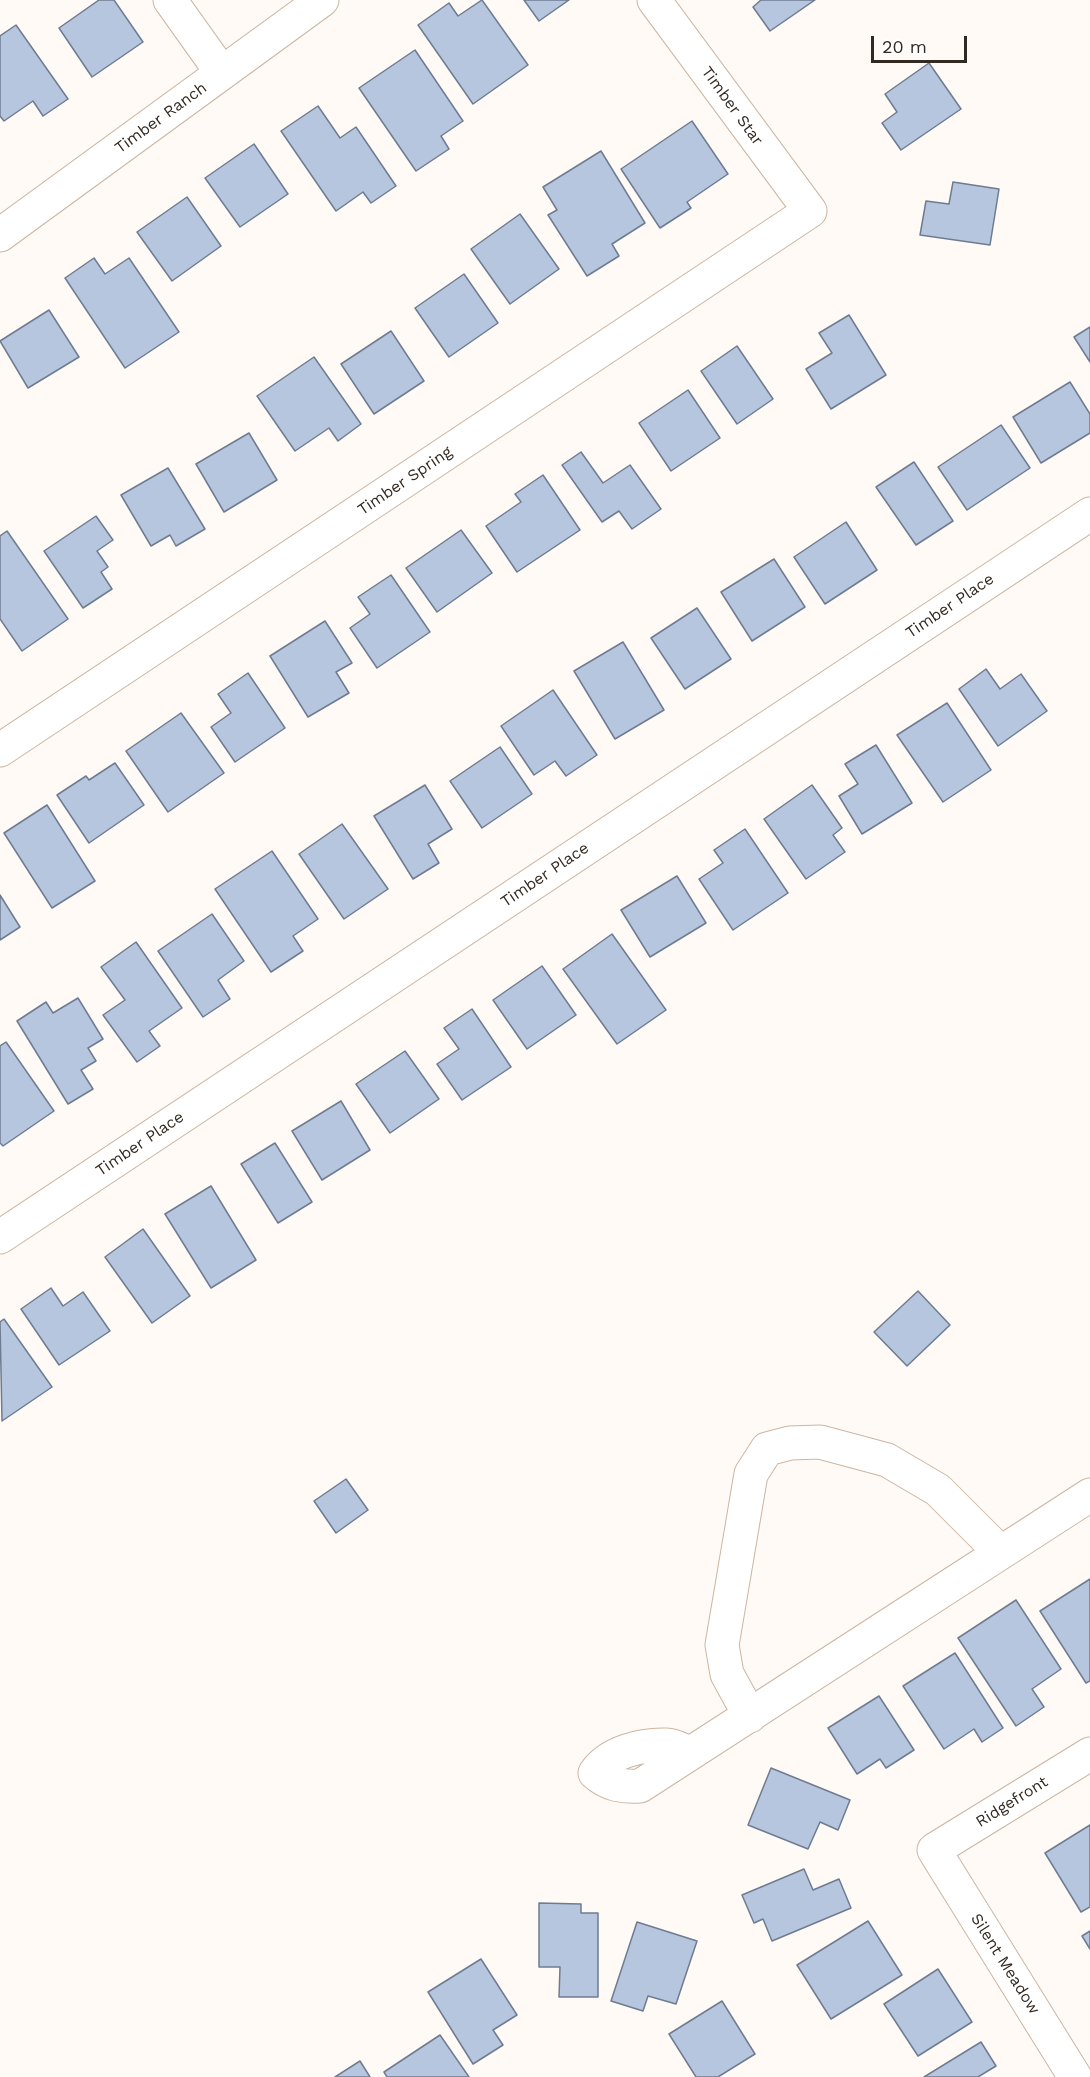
<!DOCTYPE html>
<html>
<head>
<meta charset="utf-8">
<style>
	body { margin:0 }
	#map { position:relative; width:1090px; height:2077px; overflow:hidden; background:#fffaf6; font-family:"Work Sans",sans-serif }
	canvas { display:block }
	.scale { position:absolute; left:871px; top:36px; width:96px; height:27px; box-sizing:border-box; border:3px solid #322922; border-top:0; padding-left:8px; font-size:18px; line-height:21px; white-space:nowrap; color:#322922; -webkit-text-stroke:4px #fff; paint-order:stroke }
</style>
</head>
<body>
<div id="map">
<canvas width="1090" height="2077"></canvas>
<div class="scale">20 m</div>
</div>
<script>
const ctx = document.querySelector('canvas').getContext('2d');
ctx.lineJoin = 'round';
function fill(path, color) { ctx.fillStyle = color; ctx.fill(path, 'evenodd'); }
function trace(path, color, width, dash) { ctx.strokeStyle = color; ctx.lineWidth = width; ctx.lineCap = dash ? 'butt' : 'round'; ctx.setLineDash(dash || []); ctx.stroke(path); }
function drawText(font, color, halo, rows, align = 'center') {
  ctx.font = font + ' "Work Sans",sans-serif'; ctx.lineWidth = 5; ctx.setLineDash([]); ctx.textBaseline = 'middle'; ctx.strokeStyle = halo; ctx.fillStyle = color; for (const [text, x, y, turn = 0] of rows) {
    ctx.save(); ctx.translate(x, y); ctx.rotate((+turn || 0) * Math.PI / 180); ctx.textAlign = isNaN(turn) ? turn : align; if (halo) ctx.strokeText(text, 0, 0); ctx.fillText(text, 0, 0); ctx.restore();
  }
}
const building = new Path2D(`
	M 99,0 L 114,0 L 143,42 L 92,77 L 59,28 Z
	M 482,0 L 528,65 L 473,104 L 418,25 L 449,3 L 458,16 Z
	M 524,0 L 569,0 L 539,21 Z
	M 761,0 L 815,0 L 770,31 L 753,7 Z
	M 16,25 L 68,99 L 43,116 L 33,101 L 4,121 L 0,116 L 0,36 Z
	M 415,50 L 463,121 L 441,136 L 449,149 L 416,171 L 359,88 Z
	M 929,63 L 961,109 L 901,150 L 882,123 L 897,112 L 885,94 Z
	M 318,106 L 340,138 L 356,127 L 396,186 L 371,203 L 363,192 L 336,211 L 281,131 Z
	M 692,121 L 728,174 L 687,202 L 691,208 L 660,228 L 621,169 Z
	M 254,144 L 288,194 L 240,227 L 205,178 Z
	M 601,151 L 645,223 L 612,244 L 619,256 L 587,276 L 548,215 L 557,210 L 543,187 Z
	M 953,182 L 999,189 L 990,245 L 920,235 L 926,201 L 949,204 Z
	M 187,197 L 221,246 L 172,281 L 137,232 Z
	M 520,214 L 559,269 L 510,304 L 471,249 Z
	M 94,258 L 105,274 L 129,258 L 179,332 L 125,368 L 65,278 Z
	M 464,274 L 498,323 L 449,357 L 415,308 Z
	M 49,310 L 79,357 L 28,388 L 0,341 Z
	M 849,315 L 886,375 L 831,409 L 806,369 L 832,353 L 819,333 Z
	M 1090,327 L 1090,362 L 1074,337 Z
	M 391,331 L 424,381 L 374,414 L 341,364 Z
	M 737,346 L 773,399 L 737,424 L 701,371 Z
	M 314,357 L 361,424 L 338,441 L 329,428 L 295,451 L 257,396 Z
	M 1070,382 L 1090,414 L 1090,433 L 1041,463 L 1013,417 Z
	M 688,390 L 720,438 L 671,471 L 639,423 Z
	M 1001,425 L 1030,468 L 967,510 L 938,467 Z
	M 249,433 L 277,480 L 224,512 L 196,464 Z
	M 581,452 L 603,483 L 630,465 L 661,509 L 632,529 L 619,511 L 602,522 L 562,465 Z
	M 914,462 L 953,521 L 916,545 L 876,487 Z
	M 168,468 L 205,529 L 176,546 L 170,535 L 151,546 L 121,495 Z
	M 543,475 L 580,530 L 517,572 L 486,526 L 521,502 L 515,494 Z
	M 96,516 L 113,540 L 97,551 L 108,567 L 101,572 L 112,589 L 83,608 L 44,551 Z
	M 846,522 L 877,570 L 825,604 L 794,557 Z
	M 461,530 L 492,573 L 437,612 L 406,568 Z
	M 7,531 L 68,619 L 22,651 L 0,619 L 0,536 Z
	M 774,559 L 805,607 L 752,641 L 721,592 Z
	M 391,575 L 430,632 L 377,668 L 350,628 L 370,614 L 358,597 Z
	M 697,608 L 731,659 L 685,689 L 651,638 Z
	M 325,621 L 352,663 L 336,672 L 349,693 L 308,717 L 270,656 Z
	M 623,642 L 664,710 L 615,739 L 574,671 Z
	M 986,669 L 1000,689 L 1021,674 L 1047,711 L 998,746 L 959,689 Z
	M 248,673 L 285,728 L 235,762 L 211,727 L 231,713 L 218,694 Z
	M 553,690 L 597,755 L 566,776 L 555,761 L 534,775 L 501,726 Z
	M 947,703 L 991,770 L 943,802 L 897,735 Z
	M 181,713 L 224,773 L 168,812 L 126,751 Z
	M 876,745 L 912,803 L 862,834 L 839,796 L 858,784 L 845,764 Z
	M 500,747 L 532,794 L 482,828 L 450,781 Z
	M 115,763 L 144,805 L 89,843 L 57,795 L 86,776 L 89,780 Z
	M 425,785 L 452,829 L 428,844 L 439,863 L 413,879 L 374,816 Z
	M 812,785 L 842,828 L 833,835 L 845,852 L 806,879 L 764,819 Z
	M 47,805 L 95,881 L 52,908 L 4,833 Z
	M 342,824 L 388,889 L 344,919 L 299,854 Z
	M 745,829 L 788,893 L 733,930 L 699,879 L 723,863 L 714,850 Z
	M 272,851 L 318,919 L 293,936 L 303,951 L 271,972 L 215,889 Z
	M 677,876 L 706,923 L 650,957 L 621,910 Z
	M 0,895 L 20,927 L 0,940 Z
	M 212,914 L 244,961 L 218,980 L 230,999 L 203,1017 L 158,951 Z
	M 612,934 L 666,1010 L 617,1044 L 563,969 Z
	M 136,942 L 182,1008 L 149,1031 L 160,1046 L 137,1062 L 103,1015 L 125,1000 L 101,967 Z
	M 542,966 L 576,1015 L 527,1049 L 493,1000 Z
	M 78,998 L 103,1039 L 88,1048 L 96,1061 L 81,1070 L 93,1089 L 68,1104 L 17,1021 L 46,1002 L 53,1013 Z
	M 472,1009 L 511,1067 L 462,1100 L 437,1064 L 459,1049 L 444,1028 Z
	M 6,1042 L 54,1111 L 3,1146 L 0,1143 L 0,1046 Z
	M 405,1051 L 439,1099 L 390,1133 L 356,1084 Z
	M 341,1101 L 370,1150 L 322,1180 L 292,1131 Z
	M 275,1143 L 312,1202 L 278,1223 L 241,1164 Z
	M 211,1186 L 256,1260 L 211,1288 L 165,1214 Z
	M 143,1229 L 190,1296 L 152,1323 L 105,1257 Z
	M 51,1288 L 63,1306 L 83,1292 L 110,1331 L 59,1365 L 21,1309 Z
	M 918,1291 L 950,1325 L 907,1366 L 874,1332 Z
	M 4,1319 L 52,1387 L 2,1421 L 0,1322 Z
	M 346,1479 L 368,1510 L 336,1533 L 314,1501 Z
	M 1090,1579 L 1090,1681 L 1086,1683 L 1040,1611 Z
	M 1016,1600 L 1061,1669 L 1032,1689 L 1044,1707 L 1016,1726 L 958,1638 Z
	M 955,1653 L 1003,1728 L 982,1742 L 974,1729 L 944,1749 L 903,1686 Z
	M 879,1696 L 914,1750 L 886,1768 L 880,1759 L 857,1774 L 828,1728 Z
	M 771,1768 L 850,1800 L 838,1830 L 820,1822 L 808,1849 L 748,1825 Z
	M 1090,1825 L 1090,1907 L 1081,1912 L 1045,1853 Z
	M 804,1869 L 813,1890 L 839,1879 L 851,1908 L 772,1941 L 763,1919 L 754,1923 L 742,1895 Z
	M 539,1903 L 581,1904 L 581,1913 L 598,1913 L 598,1997 L 559,1997 L 560,1967 L 539,1967 Z
	M 868,1921 L 902,1975 L 831,2019 L 797,1965 Z
	M 637,1922 L 697,1941 L 676,2004 L 648,1996 L 643,2011 L 611,2001 Z
	M 1090,1931 L 1090,1949 L 1082,1936 Z
	M 481,1959 L 517,2015 L 493,2030 L 503,2045 L 473,2064 L 428,1992 Z
	M 938,1969 L 972,2022 L 918,2056 L 884,2004 Z
	M 722,2001 L 755,2054 L 718,2077 L 696,2077 L 669,2034 Z
	M 440,2035 L 469,2077 L 387,2077 L 384,2072 Z
	M 981,2042 L 996,2066 L 978,2077 L 924,2077 Z
	M 360,2061 L 370,2077 L 335,2077 Z`);
fill(building, '#b6c6de');
trace(building, '#6e7c92', 1.5);
const minor = new Path2D(`
	M 170,0 L 222,73
	M 0,235 L 322,0
	M 0,750 L 810,211 L 654,0
	M 0,1237 L 1090,514
	M 750,1716 L 727,1674 L 722,1645 L 751,1474 L 767,1449 L 790,1443 L 820,1442 L 887,1460 L 938,1490 L 999,1551
	M 689,1753 C 682,1750 674,1745 667,1745 C 642,1744 609,1752 595,1773 C 608,1785 623,1787 640,1786 L 1090,1495
	M 1075,2077 L 934,1850 L 1090,1754`);
trace(minor, '#cdb5a1', 35);
trace(minor, '#fff', 33);
drawText('16px', '#322922', '#fff', [
	["Timber Star",732,106,54],
	["Timber Ranch",161,118,-36],
	["Timber Spring",405,481,-34],
	["Timber Place",950,606,-34],
	["Timber Place",545,875,-34],
	["Timber Place",140,1144,-34],
	["Ridgefront",1012,1802,-32],
	["Silent Meadow",1005,1964,58]
]);
</script>
</body>
</html>
